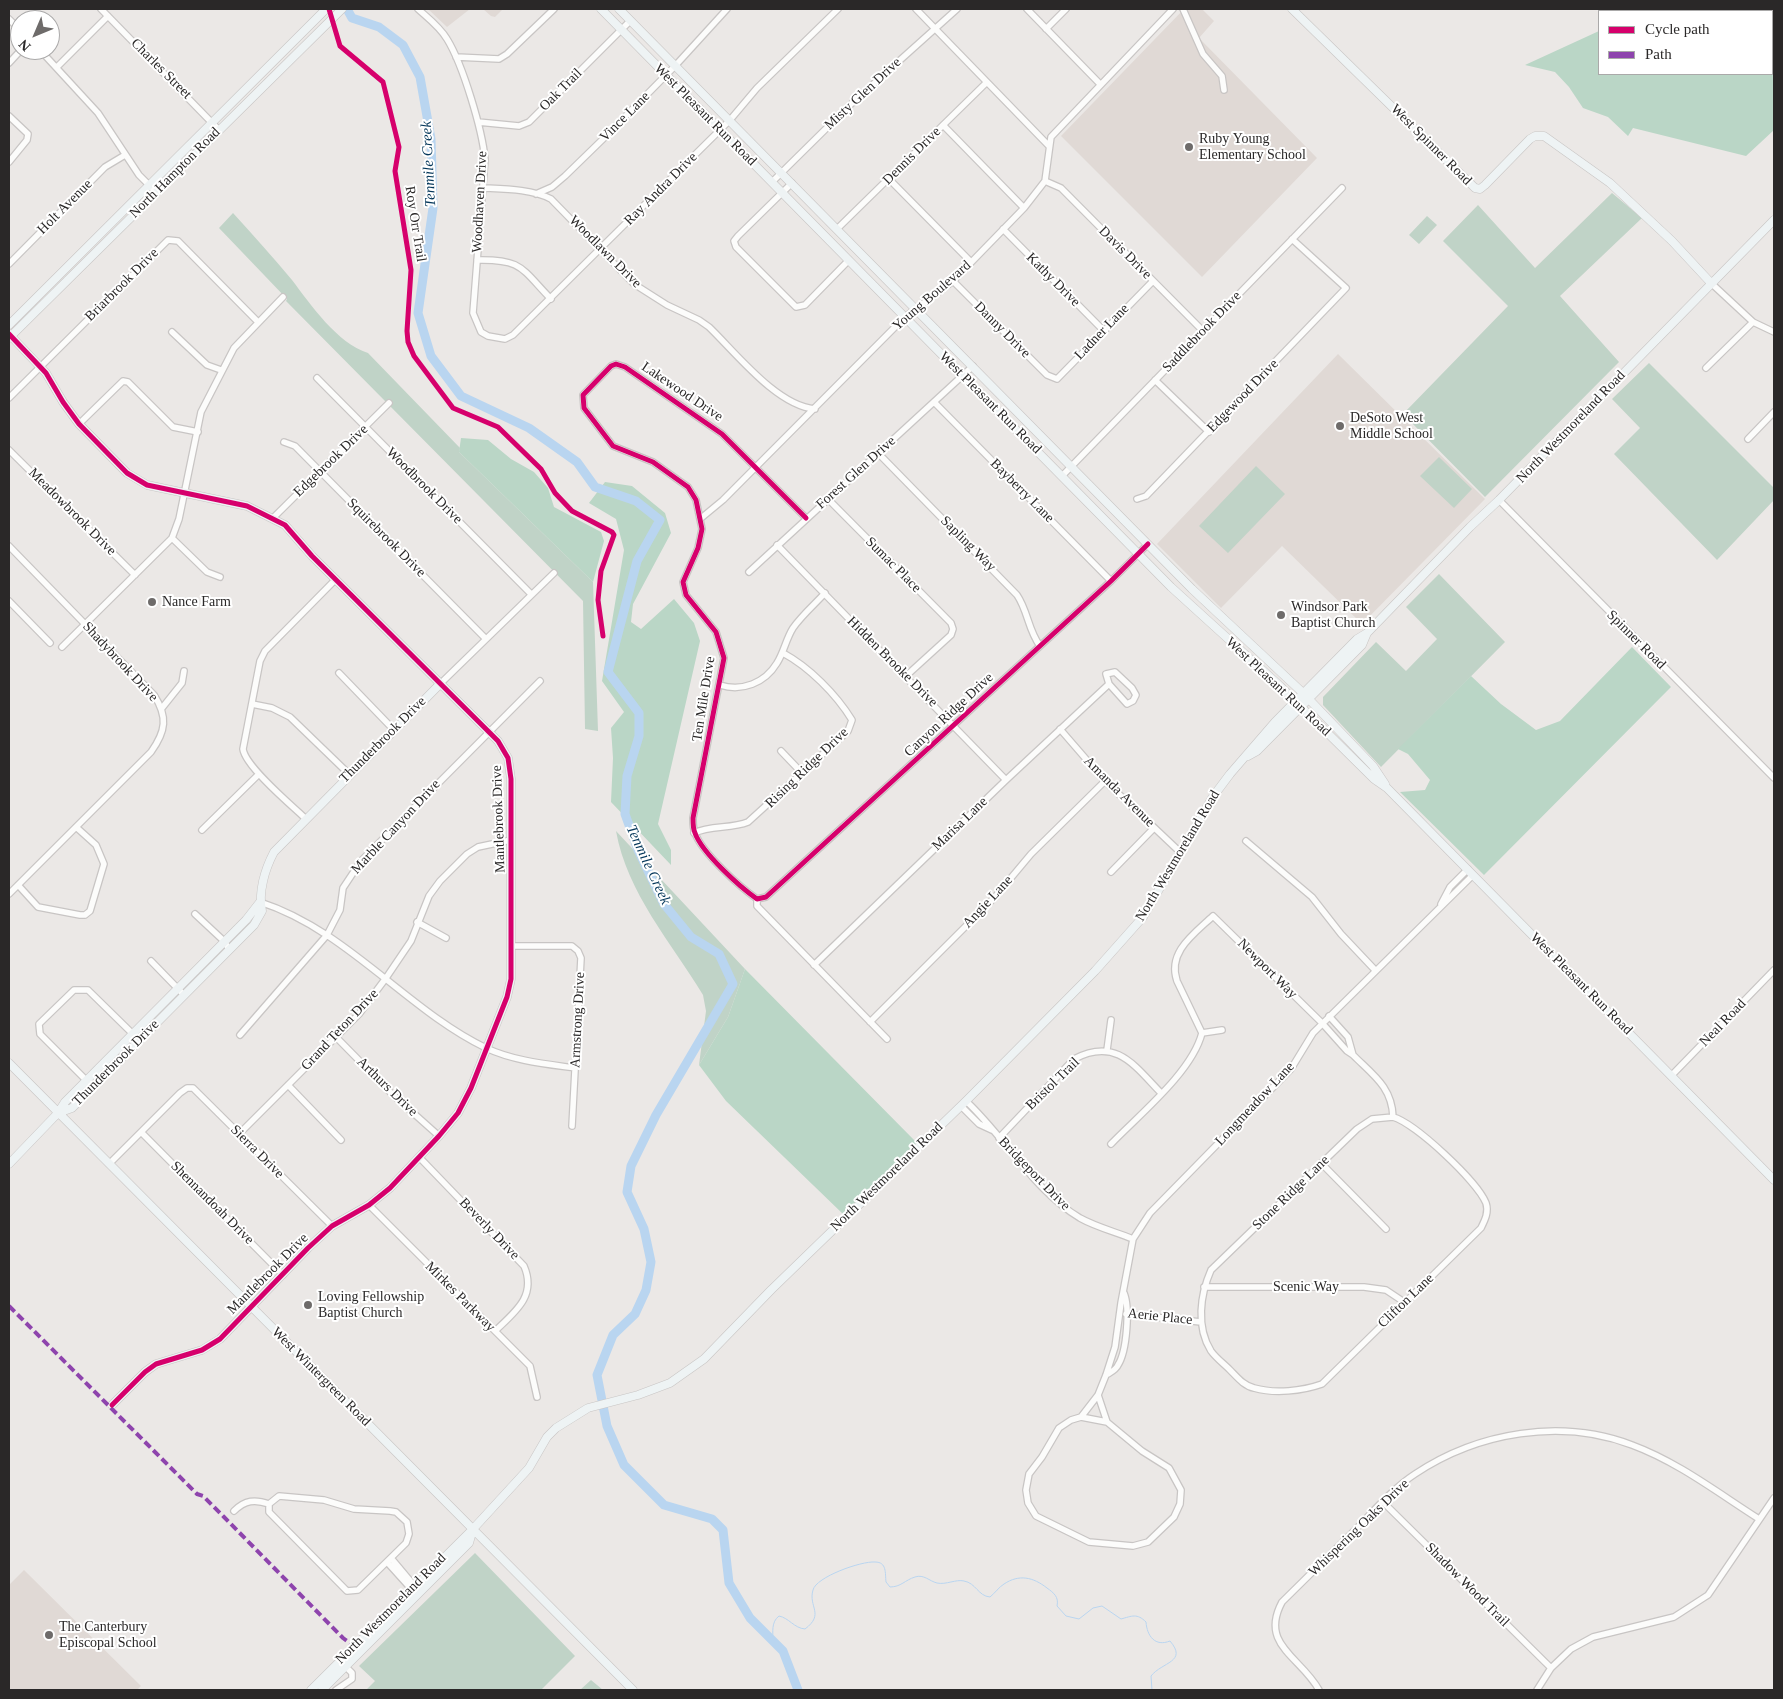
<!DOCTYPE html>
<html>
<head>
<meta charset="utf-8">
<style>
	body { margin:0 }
	#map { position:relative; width:1783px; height:1699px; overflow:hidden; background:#ebe8e6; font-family:Georgia,serif }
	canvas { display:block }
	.frame { position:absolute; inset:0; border:10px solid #2a2828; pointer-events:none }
	.legend { position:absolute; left:1598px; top:10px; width:175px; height:65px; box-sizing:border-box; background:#fff; border:1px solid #aaa9a9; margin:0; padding:6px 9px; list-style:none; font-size:15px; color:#2a2828 }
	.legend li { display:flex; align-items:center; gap:10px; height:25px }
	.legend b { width:25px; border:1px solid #aaa9a9 }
	.north { position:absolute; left:10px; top:10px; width:50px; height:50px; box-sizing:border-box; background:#fff; border:1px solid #aaa9a9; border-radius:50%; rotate:225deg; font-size:14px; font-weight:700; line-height:20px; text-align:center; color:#2a2828 }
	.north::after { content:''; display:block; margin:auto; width:18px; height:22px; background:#6e6b6a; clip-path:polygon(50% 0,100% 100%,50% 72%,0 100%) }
</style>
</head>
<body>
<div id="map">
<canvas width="1783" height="1699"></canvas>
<div class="frame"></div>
<ul class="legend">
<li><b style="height:6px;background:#d6006c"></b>Cycle path</li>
<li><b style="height:6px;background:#8e44ad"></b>Path</li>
</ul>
<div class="north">N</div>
</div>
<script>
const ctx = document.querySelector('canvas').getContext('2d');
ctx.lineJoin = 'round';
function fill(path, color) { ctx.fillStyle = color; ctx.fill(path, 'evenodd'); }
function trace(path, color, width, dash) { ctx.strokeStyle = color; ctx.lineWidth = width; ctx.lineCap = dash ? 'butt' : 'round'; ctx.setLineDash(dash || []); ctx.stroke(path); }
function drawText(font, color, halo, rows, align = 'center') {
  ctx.font = font + ' Georgia,serif'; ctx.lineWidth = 4; ctx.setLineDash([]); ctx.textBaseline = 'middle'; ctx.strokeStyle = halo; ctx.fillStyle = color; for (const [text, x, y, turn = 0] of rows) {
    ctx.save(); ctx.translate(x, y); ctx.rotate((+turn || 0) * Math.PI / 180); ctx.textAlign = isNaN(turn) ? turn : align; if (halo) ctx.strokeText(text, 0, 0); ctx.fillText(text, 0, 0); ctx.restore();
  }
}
fill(new Path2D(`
	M 428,9 L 470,9 L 447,27 Z
	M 483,9 L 503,9 L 495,17 L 491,16 Z
	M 1184,9 L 1202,9 L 1214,21 L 1199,38 L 1317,158 L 1202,277 L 1061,136 Z
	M 1338,354 L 1485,499 L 1362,624 L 1282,546 L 1221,608 L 1157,544 Z
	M 24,1570 L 141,1686 L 137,1690 L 9,1690 L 9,1585 Z`), '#e0d9d5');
fill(new Path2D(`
	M 1612,193 L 1642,218 L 1560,296 L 1619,362 L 1485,497 L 1403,414 L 1508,306 L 1443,241 L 1478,205 L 1535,268 Z
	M 233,213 C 253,235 273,257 292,280 C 311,305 337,343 368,353 L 460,448 L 459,452 L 593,582 L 598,731 L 585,729 L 583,601 L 286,301 L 287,299 L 219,228 Z
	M 1427,216 L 1437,225 L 1419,244 L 1409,235 Z
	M 1649,363 L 1774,488 L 1774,500 L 1717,560 L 1614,454 L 1640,428 L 1612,399 Z
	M 1439,457 L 1472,489 L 1454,508 L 1420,476 Z
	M 1256,466 L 1285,494 L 1228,553 L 1199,526 Z
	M 1439,574 L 1505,642 L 1381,767 L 1323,705 L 1323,697 L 1376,642 L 1406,671 L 1437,639 L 1406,607 Z
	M 616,831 L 745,969 L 728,1017 L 699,1065 L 706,1011 L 703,995 C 671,942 627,893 616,831 Z
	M 475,1553 L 575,1656 L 541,1690 L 366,1690 L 375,1681 L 359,1666 Z
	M 591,1680 L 603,1690 L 580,1690 Z`), '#c0d3c7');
fill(new Path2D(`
	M 1639,9 L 1774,9 L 1774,130 L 1746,156 L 1633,128 L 1628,136 L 1608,117 L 1583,108 L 1569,87 L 1555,72 L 1525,65 L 1599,31 L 1599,74 L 1772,74 L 1772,11 L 1637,11 Z
	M 461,438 L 488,440 L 511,459 L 534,472 L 548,488 L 554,507 L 601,532 L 604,541 L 593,582 L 459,452 Z
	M 605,482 L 632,486 L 665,513 L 671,533 L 633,604 L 631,622 L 641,629 L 674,599 L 694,623 L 700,641 L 658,824 L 671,850 L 671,865 L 611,802 L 613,758 L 611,728 L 624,712 L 602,681 L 624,550 L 616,519 L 589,503 Z
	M 1632,647 L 1671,687 L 1484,875 L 1400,792 L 1425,790 L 1430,780 L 1408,754 L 1398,749 L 1471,676 L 1501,704 L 1536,730 L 1560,721 Z
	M 745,969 L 917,1143 L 843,1214 L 726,1101 L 699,1065 L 728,1017 Z`), '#bad6c6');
trace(new Path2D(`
	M 773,1641 C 773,1632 771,1622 779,1616 C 789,1618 794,1628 805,1629 C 825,1614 808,1607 813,1590 C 816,1577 861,1561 875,1562 C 887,1562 885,1573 886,1582 L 890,1587 C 901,1587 905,1580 915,1577 C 924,1574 929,1581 937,1583 C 946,1585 956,1579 964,1581 C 976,1583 978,1596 990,1597 C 995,1593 999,1587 1004,1584 C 1019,1574 1033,1577 1047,1588 C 1054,1593 1059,1597 1057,1606 L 1066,1616 L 1079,1619 L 1093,1608 L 1102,1606 L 1121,1619 C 1132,1616 1137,1613 1146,1622 C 1147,1636 1155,1647 1170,1641 C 1188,1662 1162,1662 1151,1676 L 1152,1690`), '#b9d5f0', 1);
trace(new Path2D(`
	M 347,9 L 352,18 L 379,27 L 403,45 L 420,77 L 431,139 L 433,208 L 418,313 L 431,356 L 461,396 L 529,428 L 577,462 L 595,487 L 636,501 L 660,520 L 637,561 L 608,672 L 639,713 L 639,736 L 627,776 L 625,814 L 638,850 L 664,904 L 691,937 L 719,954 L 733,984 L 656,1115 L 631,1166 L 627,1192 L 644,1229 L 651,1262 L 646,1290 L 635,1314 L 613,1335 L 597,1375 L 607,1426 L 624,1465 L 664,1505 L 712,1519 L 723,1530 L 729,1583 L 750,1618 L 783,1651 L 798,1690`), '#b9d5f0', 9);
const street = new Path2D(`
	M 101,9 L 219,130
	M 418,9 C 428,18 440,27 447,39 C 463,65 482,129 485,159 L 473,313 L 481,332 L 488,336 L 505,339 L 513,335 L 730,120 L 757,88 L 838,9
	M 916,9 L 1049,146
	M 1027,9 L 1100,84
	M 1183,9 L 1203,54 L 1222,76 L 1224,90
	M 9,19 L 20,30
	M 1046,29 L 1066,9
	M 40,50 L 98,113 L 139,175 L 156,192
	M 456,57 L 499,59 L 507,54 L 554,9
	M 9,63 L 21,50
	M 57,67 L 108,16
	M 9,116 L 28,134 L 27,140 L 9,162
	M 478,122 L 519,126 L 529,122 L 630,21
	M 943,125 L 1024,208
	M 889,179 L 971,262
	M 1045,181 L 1061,188 L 1203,331
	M 772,182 L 850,105 L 957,9
	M 792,183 L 738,236 L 734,241 L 736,247 L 796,307 L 805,305 L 849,260
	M 483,188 C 504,189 532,189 551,199 L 634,284 L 667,305 L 699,320 L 709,327 C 736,353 777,406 815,409
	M 536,194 L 552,187 L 565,176 L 603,139 L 675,66 L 727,9
	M 837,229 L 986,83
	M 1003,229 L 1104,331
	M 477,260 C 522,259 521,268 551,299
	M 9,264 L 105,167 L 125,155
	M 953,281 L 1047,375 L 1057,379 L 1153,281
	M 1711,283 L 1753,322 L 1774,332
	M 172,332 L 207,365 L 221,370
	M 1706,368 L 1753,322
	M 317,378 L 531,594
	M 1155,380 L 1209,432
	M 9,398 L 168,240 L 178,241 L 258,322
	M 934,402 L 1111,581
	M 79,424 L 123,381 L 128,382 L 173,427 L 198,432
	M 1748,439 L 1774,412
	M 284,442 L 295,446 L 486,639
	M 9,450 L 135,575
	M 878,453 L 1017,595 C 1028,611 1028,630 1040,646
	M 1062,476 L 1342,188
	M 828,499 L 951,623 L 953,629 L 951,635 L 906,676
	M 1137,499 L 1146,496 L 1346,288 L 1292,239
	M 1499,500 L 1774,778
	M 273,518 L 389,403
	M 806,518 L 722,434 L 625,367 L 616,364 L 611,366 L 583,395 L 584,408 L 613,446 L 653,462 L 688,487 L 696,500 L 702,529 L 698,548 L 683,582 L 686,595 L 716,632 L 724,658 L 693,818 C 693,823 693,829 695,833 C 702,853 740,887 757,899 L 766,897 L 1111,581 L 1148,544
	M 700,519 L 723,500 L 905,317 L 953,281 L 1024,208 L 1045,181 L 1051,137 L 1173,9
	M 172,538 L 207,572 L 220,577
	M 777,545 L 1006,780
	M 9,546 L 154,695 C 168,717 166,731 151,752 L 9,894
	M 749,572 L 973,366
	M 9,601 L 50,643
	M 62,647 L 172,538 L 179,519 L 201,412 L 234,348 L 283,297
	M 1115,672 L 1132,688 L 1136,695 L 1133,701 L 1127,704 L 1109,684 L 1106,674 Z
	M 339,673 L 394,730
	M 440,684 L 554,573
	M 720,685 C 742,692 765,683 777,663 C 784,652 786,639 793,628 C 802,615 815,604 825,593
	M 252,704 L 272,708 L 290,717 L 349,774
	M 162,708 L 182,683 L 184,671
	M 1060,729 L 1105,781 L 1181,853
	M 781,751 L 802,773
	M 305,818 C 291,805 245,766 243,749 L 260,661 L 265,651 L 336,579
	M 202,830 L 259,774
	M 694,833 C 711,825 731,829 748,822 L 848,731 L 852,720 C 836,694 809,667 783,653
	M 1246,841 L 1312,897 L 1341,934 L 1375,970
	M 1111,872 L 1154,828
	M 18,885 L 38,907 L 80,915 L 85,915 L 90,911 L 104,864 L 96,845 L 76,827
	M 757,899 L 757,906 L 887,1039
	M 260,902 C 347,930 407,1010 486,1048 C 514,1061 546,1064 575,1068
	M 1441,904 L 1450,887 L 1468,869
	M 195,914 L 225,942 L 229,950
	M 417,922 L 446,938
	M 512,946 L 572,946 L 578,951 L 581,958 L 572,1126
	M 151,961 L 184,995
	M 814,965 L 1006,780 L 1109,684
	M 870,1022 L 995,897 L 1031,854 L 1105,781
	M 1202,1033 L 1222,1030
	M 240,1035 L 327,935 L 340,910 L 343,888 L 361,861 L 540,681
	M 336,1037 L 392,1094 L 439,1136
	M 1107,1050 L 1111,1020
	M 1353,1055 C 1373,1075 1392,1087 1393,1117
	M 1671,1076 L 1774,970
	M 288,1085 L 341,1140
	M 93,1087 L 40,1034 L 39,1024 L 74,990 L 88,990 L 140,1041
	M 966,1101 C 1005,1137 1033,1190 1080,1218 C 1096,1227 1116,1232 1133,1239
	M 961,1106 L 979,1124 L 992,1130
	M 1393,1117 C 1415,1123 1477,1181 1486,1203 C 1489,1212 1485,1220 1481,1228 L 1322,1384 C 1302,1391 1275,1394 1254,1388 C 1244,1386 1237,1377 1230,1370 C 1224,1364 1216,1358 1211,1351 C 1196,1327 1200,1295 1211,1270 L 1357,1129 L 1372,1119 Z
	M 141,1132 L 283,1275
	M 239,1134 L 359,1014 L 386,978 L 411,941 L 429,896 L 440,881 L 467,854 L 478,847 L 511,840
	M 999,1138 L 1074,1059 C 1116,1037 1134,1065 1161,1093
	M 1111,1144 C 1140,1114 1192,1072 1202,1033 L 1177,981 C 1167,952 1194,934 1213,916 L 1322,1023 L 1347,1051 L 1353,1055 L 1348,1037 L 1329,1016
	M 420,1158 L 524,1266 C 537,1296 515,1312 495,1331
	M 1321,1163 L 1386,1229
	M 109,1164 L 180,1093 L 187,1088 L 193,1088 L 332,1226
	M 369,1205 L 530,1366 L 537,1397
	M 1204,1287 L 1364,1287 L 1386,1290 L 1404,1302
	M 1126,1314 L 1201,1322
	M 1106,1375 C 1111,1372 1116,1370 1118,1365 C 1127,1351 1130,1308 1124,1293
	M 1098,1395 L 1107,1422
	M 1081,1417 L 1098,1395 L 1106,1375 L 1115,1347 L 1121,1303 L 1133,1239 L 1150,1213 L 1291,1069 L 1313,1033 L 1473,875
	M 1081,1417 L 1107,1422 L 1142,1451 L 1169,1468 L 1181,1490 L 1180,1504 L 1174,1517 L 1148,1542 L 1133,1546 L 1089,1542 L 1036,1516 L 1028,1503 L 1026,1490 L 1029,1474 L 1042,1457 L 1059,1428 L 1071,1420 Z
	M 279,1496 L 324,1500 L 354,1509 L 390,1511 L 396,1512 L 407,1522 L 409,1534 L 406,1543 L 358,1590 L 347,1591 L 269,1512 L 269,1504 Z
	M 1383,1502 L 1551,1668
	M 234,1511 C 245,1500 255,1499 269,1504
	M 391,1558 L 417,1589
	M 387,1562 L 414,1592
	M 336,1690 L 352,1679 L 352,1673 L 346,1667
	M 1319,1690 C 1301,1657 1259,1645 1282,1602 C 1308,1576 1334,1551 1360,1525 C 1377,1507 1395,1487 1415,1474 C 1478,1432 1561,1418 1632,1445 C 1678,1462 1718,1493 1759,1519
	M 1537,1690 L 1551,1668 L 1571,1649 L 1593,1637 L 1674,1617 L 1708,1595 L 1774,1498`);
const secondary = new Path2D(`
	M 601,9 L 1171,587 L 1280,686 L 1374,779 L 1387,788 L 1774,1180
	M 619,9 L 1192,589 L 1303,693 L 1373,766 L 1385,784
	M 1292,9 L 1475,188 L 1480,189 L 1485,185 L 1530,139 L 1535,136 L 1544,136 L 1610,183 L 1672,241 L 1711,283
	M 9,325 L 326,9
	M 9,334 L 46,373 L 63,402 L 79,424 L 127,473 L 147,485 L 247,506 L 285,525 L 312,556 L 498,741 L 508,758 L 511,779 L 511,979 L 507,997 L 471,1088 L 458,1113 L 439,1136 L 390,1188 L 369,1205 L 332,1226 L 308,1248 L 220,1339 L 202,1350 L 156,1364 L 145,1372 L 112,1405
	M 9,338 L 342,9
	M 1248,756 L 1257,751 L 1362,645 L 1367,633
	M 9,1063 L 633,1690
	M 58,1113 L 72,1108 L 254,925 L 262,911 C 258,892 265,869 274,852 L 440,684
	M 9,1164 L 58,1113 L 65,1102 L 246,920 L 260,902
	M 311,1690 L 473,1529 L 529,1468 L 547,1437 L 556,1428 L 588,1408 L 638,1395 L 670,1383 L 704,1359 L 771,1290 L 966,1101 L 1095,971 L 1143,917 L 1212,798 L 1230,774 L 1275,722 L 1357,639 L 1367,633 L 1470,527 L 1499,500 L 1774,220
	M 322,1690 L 469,1543 L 473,1529`);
trace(street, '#c8c5c4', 8);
trace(secondary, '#c8c5c4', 9);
trace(street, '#fcfcfb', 5.5);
trace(secondary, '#eef3f4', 8);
trace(new Path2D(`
	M 9,1306 L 197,1494 L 203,1496 L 224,1517 L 343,1638 L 354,1646`), '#8e44ad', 4, [8, 4]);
trace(new Path2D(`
	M 329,9 L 340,46 L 383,82 L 399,147 L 395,171 L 411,270 L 407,331 L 408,342 L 414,356 L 453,408 L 498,427 L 541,469 L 555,493 L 572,511 L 612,532 L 614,535 L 601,571 L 598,600 L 603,636
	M 9,334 L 46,373 L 63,402 L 79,424 L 127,473 L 147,485 L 247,506 L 285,525 L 312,556 L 498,741 L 508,758 L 511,779 L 511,979 L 507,997 L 471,1088 L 458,1113 L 439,1136 L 390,1188 L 369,1205 L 332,1226 L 308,1248 L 220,1339 L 202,1350 L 156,1364 L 145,1372 L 112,1405
	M 806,518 L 722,434 L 625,367 L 616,364 L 611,366 L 583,395 L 584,408 L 613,446 L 653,462 L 688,487 L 696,500 L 702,529 L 698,548 L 683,582 L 686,595 L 716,632 L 724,658 L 693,818 C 693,823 693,829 695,833 C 702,853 740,887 757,899 L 766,897 L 1111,581 L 1148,544`), '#d6006c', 5);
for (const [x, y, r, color] of [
	[1189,147,5,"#6e6b6a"],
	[1340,426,5,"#6e6b6a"],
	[152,602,5,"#6e6b6a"],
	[1281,615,5,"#6e6b6a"],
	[308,1305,5,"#6e6b6a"],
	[49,1635,5,"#6e6b6a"]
]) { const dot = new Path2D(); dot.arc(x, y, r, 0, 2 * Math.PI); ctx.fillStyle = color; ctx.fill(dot); trace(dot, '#fff', 2); }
drawText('14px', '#2a2828', '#fff', [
	["Charles Street",161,69,45],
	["Oak Trail",561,90,-45],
	["Misty Glen Drive",863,94,-43],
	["West Pleasant Run Road",705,115,45],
	["Vince Lane",625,117,-45],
	["West Spinner Road",1431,145,45],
	["Dennis Drive",912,156,-45],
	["North Hampton Road",175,173,-45],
	["Ray Andra Drive",661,189,-45],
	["Woodhaven Drive",480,202,-87],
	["Holt Avenue",65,207,-45],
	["Roy Orr Trail",415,224,81],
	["Woodlawn Drive",605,252,45],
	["Davis Drive",1125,253,45],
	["Kathy Drive",1053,280,45],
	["Briarbrook Drive",122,285,-45],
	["Young Boulevard",932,296,-41],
	["Danny Drive",1002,330,45],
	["Ladner Lane",1102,332,-46],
	["Saddlebrook Drive",1202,332,-46],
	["Lakewood Drive",682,392,34],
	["Edgewood Drive",1243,396,-46],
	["West Pleasant Run Road",990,403,45],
	["North Westmoreland Road",1571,427,-46],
	["Edgebrook Drive",331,461,-44],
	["Forest Glen Drive",856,473,-42],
	["Woodbrook Drive",424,486,45],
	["Bayberry Lane",1022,491,45],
	["Meadowbrook Drive",72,512,45],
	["Squirebrook Drive",386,538,45],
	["Sapling Way",968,544,45],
	["Sumac Place",893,565,45],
	["Spinner Road",1636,640,45],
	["Shadybrook Drive",120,662,47],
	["Hidden Brooke Drive",892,662,45],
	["West Pleasant Run Road",1278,687,43],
	["Ten Mile Drive",704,699,-81],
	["Canyon Ridge Drive",949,715,-43],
	["Thunderbrook Drive",383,740,-45],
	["Rising Ridge Drive",807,768,-44],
	["Amanda Avenue",1119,792,45],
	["Mantlebrook Drive",499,819,-92],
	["Marisa Lane",960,824,-44],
	["Marble Canyon Drive",396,827,-47],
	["North Westmoreland Road",1178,856,-59],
	["Angie Lane",988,902,-47],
	["Newport Way",1267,969,45],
	["West Pleasant Run Road",1581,984,45],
	["Armstrong Drive",578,1020,-87],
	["Neal Road",1723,1023,-46],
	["Grand Teton Drive",340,1030,-47],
	["Thunderbrook Drive",116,1063,-45],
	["Bristol Trail",1053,1084,-44],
	["Arthurs Drive",387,1087,44],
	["Longmeadow Lane",1255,1104,-47],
	["Sierra Drive",257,1152,45],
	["Bridgeport Drive",1034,1174,46],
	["North Westmoreland Road",887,1177,-44],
	["Stone Ridge Lane",1291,1193,-44],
	["Shennandoah Drive",212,1203,45],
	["Beverly Drive",489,1229,46],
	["Mantlebrook Drive",268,1274,-45],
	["Scenic Way",1306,1287],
	["Mirkes Parkway",460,1297,45],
	["Clifton Lane",1406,1301,-44],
	["Aerie Place",1160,1317,6],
	["West Wintergreen Road",321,1377,45],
	["Whispering Oaks Drive",1359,1528,-44],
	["Shadow Wood Trail",1467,1585,45],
	["North Westmoreland Road",391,1609,-45]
]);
drawText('14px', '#2a2828', '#fff', [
	["Ruby Young",1199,139],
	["Elementary School",1199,155],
	["DeSoto West",1350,418],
	["Middle School",1350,434],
	["Nance Farm",162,602],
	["Windsor Park",1291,607],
	["Baptist Church",1291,623],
	["Loving Fellowship",318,1297],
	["Baptist Church",318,1313],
	["The Canterbury",59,1627],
	["Episcopal School",59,1643]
], 'left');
drawText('italic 15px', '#05375a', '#fff', [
	["Tenmile Creek",429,164,-93],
	["Tenmile Creek",648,865,65]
]);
</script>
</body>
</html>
